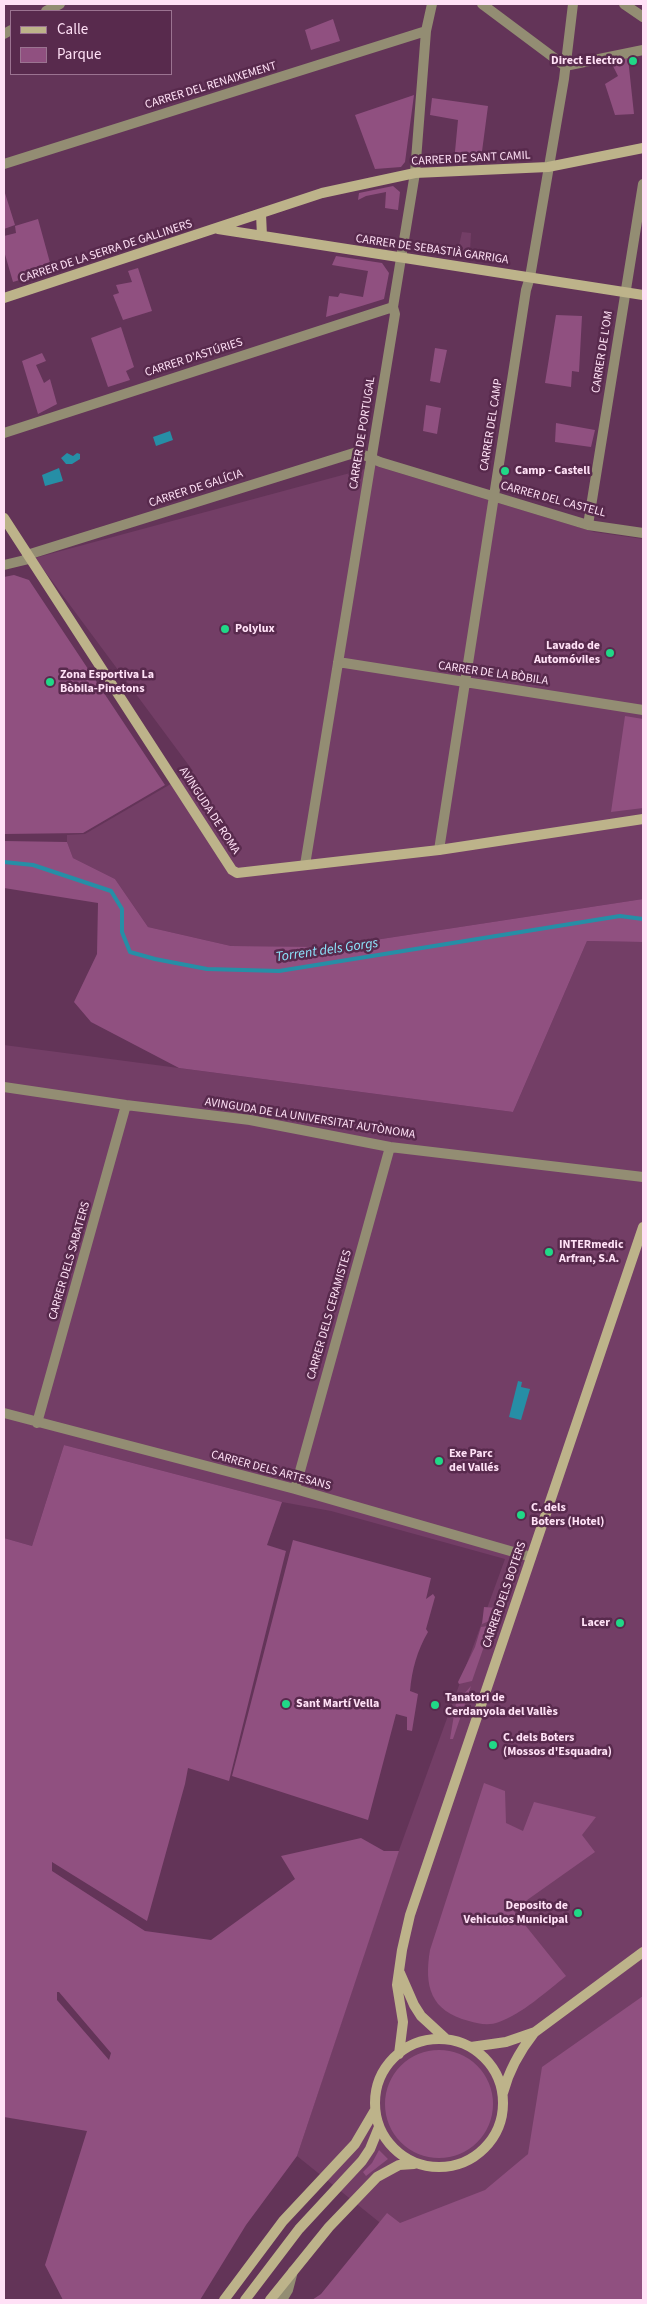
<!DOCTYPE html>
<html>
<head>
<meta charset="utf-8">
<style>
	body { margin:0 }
	#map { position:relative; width:647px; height:2304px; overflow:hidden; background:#633458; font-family:"Source Sans 3",sans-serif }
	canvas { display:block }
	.frame { position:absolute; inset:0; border:5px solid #ffe1f6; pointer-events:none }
	.legend { position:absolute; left:10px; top:10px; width:162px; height:65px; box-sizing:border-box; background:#582a4d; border:1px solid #9b7391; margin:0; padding:6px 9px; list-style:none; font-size:15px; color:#ffe1f6 }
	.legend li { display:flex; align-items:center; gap:10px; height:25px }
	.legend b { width:25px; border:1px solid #9b7391 }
</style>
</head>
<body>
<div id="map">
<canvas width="647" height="2304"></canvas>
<div class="frame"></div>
<ul class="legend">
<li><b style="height:6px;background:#bdb38a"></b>Calle</li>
<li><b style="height:14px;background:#905080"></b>Parque</li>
</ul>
</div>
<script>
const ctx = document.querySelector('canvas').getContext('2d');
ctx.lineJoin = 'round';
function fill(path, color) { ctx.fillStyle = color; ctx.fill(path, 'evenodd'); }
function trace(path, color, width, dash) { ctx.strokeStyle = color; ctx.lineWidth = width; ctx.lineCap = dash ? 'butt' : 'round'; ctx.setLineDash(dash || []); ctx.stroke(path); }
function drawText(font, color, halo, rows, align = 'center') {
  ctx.font = font + ' "Source Sans 3",sans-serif'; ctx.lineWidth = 5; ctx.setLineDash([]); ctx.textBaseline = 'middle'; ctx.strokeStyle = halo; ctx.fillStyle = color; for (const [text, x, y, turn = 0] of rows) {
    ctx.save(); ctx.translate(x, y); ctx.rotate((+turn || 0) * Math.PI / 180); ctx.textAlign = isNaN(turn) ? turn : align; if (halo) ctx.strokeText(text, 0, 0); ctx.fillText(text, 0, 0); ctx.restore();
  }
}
fill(new Path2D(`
	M 462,232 L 471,233 L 470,252 L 458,250 Z
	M 376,466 L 594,532 L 643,539 L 643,899 L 329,947 L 231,946 L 148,927 L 115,879 L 73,858 L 67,842 L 67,835 L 85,834 L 193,771 L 35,558 Z
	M 587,941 L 643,942 L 643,1998 L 528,2154 L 480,2204 L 399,2238 L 297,2156 L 390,1875 L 505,1559 L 331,1511 L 282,1502 L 64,1445 L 32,1546 L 4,1538 L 4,1045 L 513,1112 Z`), '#733e66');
fill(new Path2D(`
	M 333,19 L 340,41 L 311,50 L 305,30 Z
	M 628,58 L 634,114 L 615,115 L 605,84 L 618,76 L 612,64 Z
	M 414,95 L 405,162 L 401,167 L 375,169 L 355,115 Z
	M 432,98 L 488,106 L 481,159 L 454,162 L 458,120 L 430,115 Z
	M 393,186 L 400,192 L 398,210 L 385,208 L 386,192 L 366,196 L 358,200 L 359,193 Z
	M 4,190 L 15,225 L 4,229 Z
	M 38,219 L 52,270 L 13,282 L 4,251 L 4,236 L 16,233 L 15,226 Z
	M 336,256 L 382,263 L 389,273 L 384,299 L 326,317 L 329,296 L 338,297 L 340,293 L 363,297 L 368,271 L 332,265 Z
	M 138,268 L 152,311 L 123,320 L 113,295 L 119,293 L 116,285 L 132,282 L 128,271 Z
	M 556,315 L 582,316 L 579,372 L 572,371 L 571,387 L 545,383 Z
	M 121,327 L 134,367 L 126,371 L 130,380 L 108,387 L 91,338 Z
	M 435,348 L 447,350 L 440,383 L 430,381 Z
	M 42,353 L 46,361 L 36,365 L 44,383 L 50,379 L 57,404 L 38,414 L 22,361 Z
	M 426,405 L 441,408 L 437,434 L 423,431 Z
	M 556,423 L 595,430 L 591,447 L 555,442 Z
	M 14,575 L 29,580 L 165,785 L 83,833 L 4,834 L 4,577 Z
	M 625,716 L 643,719 L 643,808 L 611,812 Z
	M 4,841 L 67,842 L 73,858 L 115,879 L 148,927 L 231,946 L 329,947 L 643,899 L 643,942 L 587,941 L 513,1112 L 179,1068 L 91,1022 L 74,1002 L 97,954 L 98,903 L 4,888 Z
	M 64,1445 L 282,1502 L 267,1545 L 286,1551 L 229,1781 L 188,1768 L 185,1784 L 147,1921 L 52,1862 L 52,1871 L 145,1931 L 211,1940 L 295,1879 L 281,1856 L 361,1838 L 384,1851 L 399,1851 L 297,2156 L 246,2225 L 200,2300 L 63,2300 L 45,2265 L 87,2131 L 4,2117 L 4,1538 L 32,1546 ZM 57,1992 L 59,1992 L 111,2053 L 109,2060 L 57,2000 Z
	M 293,1540 L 431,1578 L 426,1599 L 433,1594 L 435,1597 L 426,1629 L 428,1632 C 417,1651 412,1669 410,1691 L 418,1694 L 412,1731 L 407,1730 L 407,1717 L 396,1714 L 368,1820 L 232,1776 Z
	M 484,1607 L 497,1608 L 494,1619 L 482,1624 Z
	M 489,1626 L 490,1629 L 472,1681 L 459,1684 L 458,1682 L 475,1647 L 481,1627 Z
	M 471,1686 L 453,1739 L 450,1739 L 456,1703 Z
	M 484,1783 L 505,1791 L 506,1823 L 523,1831 L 534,1802 L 596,1817 L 582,1835 L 595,1852 L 513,1910 L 566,1976 C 547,1991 522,2014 499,2022 C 489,2026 479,2024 469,2021 C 430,2011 424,1986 430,1950 Z
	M 643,1996 L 643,2300 L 312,2300 L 321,2294 L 387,2213 L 400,2223 L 485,2190 L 528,2154 L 542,2067 Z
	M385 2104a54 54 0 1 1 108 0a54 54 0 1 1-108 0Z
	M 379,2150 L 388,2159 L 366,2176 L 363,2172 L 372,2163 Z`), '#905080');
fill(new Path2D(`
	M 170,431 L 173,440 L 156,446 L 153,437 Z
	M 67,453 L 73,456 L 77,453 L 80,454 L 80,459 L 72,464 L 66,464 L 61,458 Z
	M 59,468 L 63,481 L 45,486 L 42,475 Z
	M 518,1381 L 522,1382 L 521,1387 L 530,1389 L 521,1420 L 509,1417 Z`), '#268ea6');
trace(new Path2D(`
	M 4,862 L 33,865 L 111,891 L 122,909 L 122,932 L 130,952 L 155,959 L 207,969 L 279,971 L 620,916 L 643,919`), '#268ea6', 4);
trace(new Path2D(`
	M 482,4 L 565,66 L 643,50
	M 624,4 L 643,17
	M 46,11 L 60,4
	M 4,34 L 11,30
	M 4,164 L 426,31
	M 4,433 L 393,307
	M 588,525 L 643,184
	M 27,555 L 357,452 L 380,462 L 588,525 L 643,533
	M 4,565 L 29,559
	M 338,662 L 643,710
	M 439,850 L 526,290 L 530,277 L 564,79 L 573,4
	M 305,865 L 395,314 L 393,307 L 415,173 L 426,31 L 432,4
	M 4,1087 L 126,1105 L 250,1120 L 390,1147 L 643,1177
	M 4,1413 L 295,1489 L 531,1557
	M 37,1423 L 126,1105
	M 295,1489 L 390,1147
	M 282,2300 L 288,2290 L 293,2271`), '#938d73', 10);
trace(new Path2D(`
	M 261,214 L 262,236
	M 218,229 L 643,295
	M 4,298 L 322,193 L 415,173 L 548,167 L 643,148
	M 4,518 L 232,870 L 237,873 L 439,850 L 643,819
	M 400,1973 L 414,2005 L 421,2016 L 446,2039
	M375 2103a64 64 0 1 1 128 0a64 64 0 1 1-128 0Z
	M 471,2047 L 506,2042 L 535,2032 L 643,1952
	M 399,2054 L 403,2022 L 397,1985 L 402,1950 L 410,1915 L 643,1227
	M 503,2093 C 509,2070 519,2052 534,2033
	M 224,2300 L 283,2221 L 355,2144 L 375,2110
	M 245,2300 L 299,2229 L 362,2161 L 370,2149 L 379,2127
	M 270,2300 L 329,2227 L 377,2177 L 399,2165 L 414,2164`), '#bdb38a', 10);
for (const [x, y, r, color] of [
	[633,61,5,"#20d887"],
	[505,471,5,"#20d887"],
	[225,629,5,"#20d887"],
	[610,653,5,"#20d887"],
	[50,682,5,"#20d887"],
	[549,1252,5,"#20d887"],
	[439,1461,5,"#20d887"],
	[521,1515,5,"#20d887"],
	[620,1623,5,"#20d887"],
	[286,1704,5,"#20d887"],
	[435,1705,5,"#20d887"],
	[493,1745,5,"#20d887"],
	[578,1913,5,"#20d887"]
]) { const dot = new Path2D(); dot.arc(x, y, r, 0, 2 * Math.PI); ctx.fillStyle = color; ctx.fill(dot); trace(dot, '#582a4d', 2); }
drawText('bold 12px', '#ffe1f6', '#582a4d', [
	["Direct Electro",623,61,"right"],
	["Camp - Castell",515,471],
	["Polylux",235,629],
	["Lavado de",600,646,"right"],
	["Automóviles",600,660,"right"],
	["Zona Esportiva La",60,675],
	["Bòbila-Pinetons",60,689],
	["INTERmedic",559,1245],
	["Arfran, S.A.",559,1259],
	["Exe Parc",449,1454],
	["del Vallés",449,1468],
	["C. dels",531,1508],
	["Boters (Hotel)",531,1522],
	["Lacer",610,1623,"right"],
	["Tanatori de",445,1698],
	["Cerdanyola del Vallès",445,1712],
	["Sant Martí Vella",296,1704],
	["C. dels Boters",503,1738],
	["(Mossos d'Esquadra)",503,1752],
	["Deposito de",568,1906,"right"],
	["Vehiculos Municipal",568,1920,"right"]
], 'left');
drawText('12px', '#ffe1f6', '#582a4d', [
	["CARRER DEL RENAIXEMENT",211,86,-17],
	["CARRER DE SANT CAMIL",471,159,-3],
	["CARRER DE SEBASTIÀ GARRIGA",432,250,8],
	["CARRER DE LA SERRA DE GALLINERS",106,252,-18],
	["CARRER DE L'OM",603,352,-81],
	["CARRER D'ASTÚRIES",194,358,-18],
	["CARRER DEL CAMP",492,425,-81],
	["CARRER DE PORTUGAL",363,433,-81],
	["CARRER DE GALÍCIA",196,489,-18],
	["CARRER DEL CASTELL",553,500,15],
	["CARRER DE LA BÒBILA",493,674,8],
	["AVINGUDA DE ROMA",209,811,57],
	["AVINGUDA DE LA UNIVERSITAT AUTÒNOMA",310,1119,9],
	["CARRER DELS SABATERS",70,1261,-74],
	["CARRER DELS CERAMISTES",330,1315,-74],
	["CARRER DELS ARTESANS",271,1471,15],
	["CARRER DELS BOTERS",505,1595,-71]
]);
drawText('italic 14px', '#8de5fc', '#582a4d', [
	["Torrent dels Gorgs",327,951,-8]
]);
</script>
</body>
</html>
